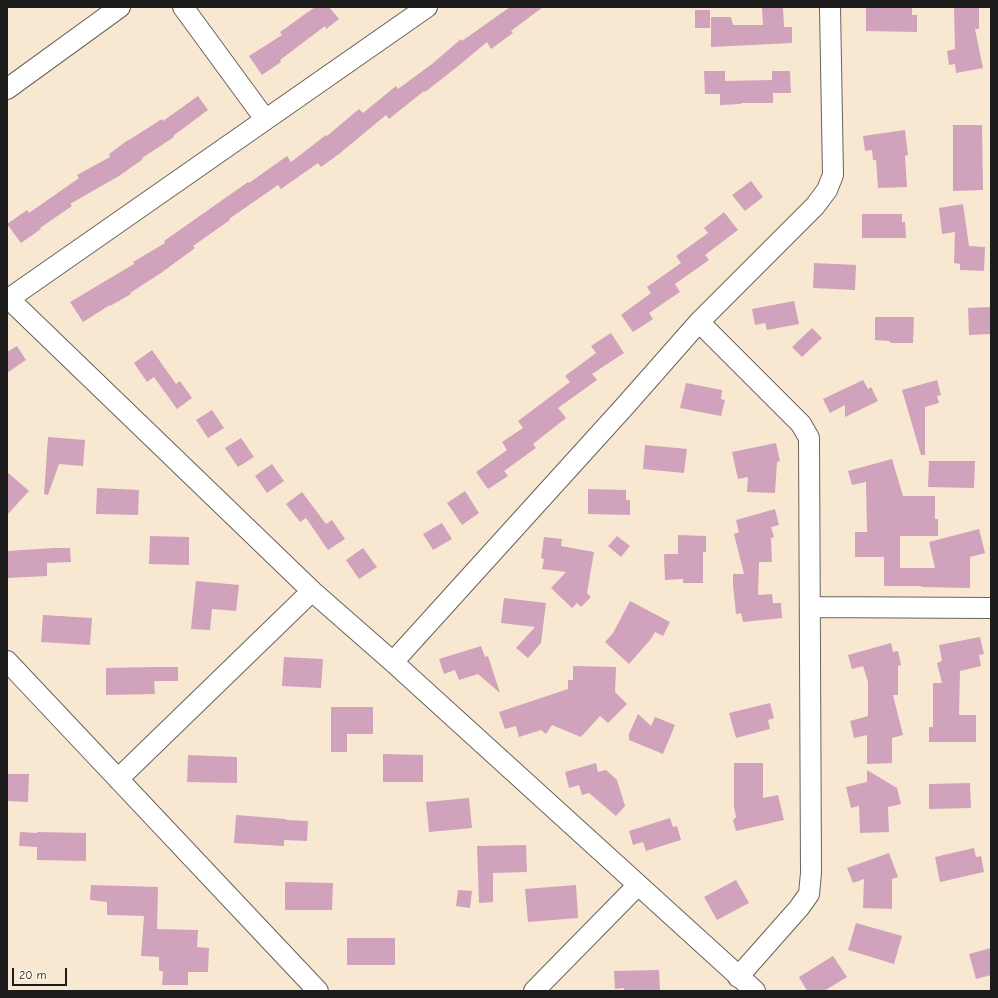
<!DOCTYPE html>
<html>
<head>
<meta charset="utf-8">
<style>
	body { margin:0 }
	#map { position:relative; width:998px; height:998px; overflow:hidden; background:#f8e8d2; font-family:"Comic Neue",sans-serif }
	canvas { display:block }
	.frame { position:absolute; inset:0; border:8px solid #1c1c1c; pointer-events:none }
	.scale { position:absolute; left:12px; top:968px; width:55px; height:18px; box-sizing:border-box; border:2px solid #1c1c1c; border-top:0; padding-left:5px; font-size:12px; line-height:14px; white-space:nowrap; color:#1c1c1c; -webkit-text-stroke:3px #fcf5e5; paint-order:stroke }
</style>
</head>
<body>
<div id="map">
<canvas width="998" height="998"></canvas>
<div class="frame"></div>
<div class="scale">20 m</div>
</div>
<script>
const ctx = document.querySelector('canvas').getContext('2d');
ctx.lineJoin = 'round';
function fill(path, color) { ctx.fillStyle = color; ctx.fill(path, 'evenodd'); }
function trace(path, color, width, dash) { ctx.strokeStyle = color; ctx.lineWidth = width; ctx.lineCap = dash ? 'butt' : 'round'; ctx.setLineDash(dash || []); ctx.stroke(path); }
fill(new Path2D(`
	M 315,7 L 329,7 L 339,19 L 326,29 L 325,26 L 280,60 L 281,62 L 262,75 L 249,56 L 282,35 L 280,32 Z
	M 510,7 L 543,7 L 511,31 L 513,33 L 491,49 L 487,42 L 457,67 L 425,92 L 424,91 L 389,119 L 386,115 L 339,154 L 321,167 L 318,163 L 281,189 L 278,185 L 229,219 L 230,220 L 193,246 L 195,248 L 161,273 L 130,293 L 131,294 L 110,306 L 110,305 L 83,322 L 70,302 L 134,264 L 133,262 L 165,243 L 164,241 L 248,182 L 249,183 L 287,156 L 291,162 L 326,135 L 327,136 L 359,109 L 363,113 L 396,86 L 398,89 L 432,64 L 461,39 L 462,41 Z
	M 783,7 L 784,27 L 792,27 L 792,43 L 711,47 L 711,17 L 731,17 L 733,25 L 763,25 L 762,8 Z
	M 866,7 L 912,7 L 912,15 L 917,15 L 917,32 L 866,31 Z
	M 954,7 L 979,7 L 979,29 L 975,29 L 983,68 L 956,73 L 955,64 L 949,65 L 947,51 L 955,49 Z
	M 695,10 L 710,10 L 710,28 L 695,28 Z
	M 704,71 L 725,71 L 725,81 L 772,80 L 772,71 L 790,71 L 791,93 L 773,93 L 773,103 L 741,103 L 741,104 L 720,105 L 720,94 L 705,94 Z
	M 198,96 L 208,110 L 173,136 L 174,137 L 142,158 L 143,159 L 119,176 L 70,204 L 72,206 L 40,228 L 41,229 L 21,243 L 7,224 L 27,210 L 29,213 L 79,178 L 77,175 L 110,157 L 109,154 L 128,140 L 129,140 L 162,119 L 163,121 Z
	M 953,125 L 982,125 L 983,190 L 953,191 Z
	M 905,130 L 908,155 L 905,156 L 907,187 L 878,188 L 876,160 L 873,160 L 872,150 L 865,151 L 863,136 Z
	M 751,181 L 763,197 L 745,211 L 732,195 Z
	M 963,204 L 969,246 L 985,247 L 984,271 L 960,270 L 960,264 L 954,263 L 955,232 L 942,234 L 939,208 Z
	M 724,212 L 738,230 L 705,255 L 709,260 L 675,284 L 680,292 L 649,313 L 653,319 L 633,332 L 621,315 L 651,293 L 647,287 L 681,263 L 676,256 L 708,233 L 704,228 Z
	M 862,214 L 902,214 L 902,222 L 905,222 L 906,238 L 862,238 Z
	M 814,263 L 856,265 L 855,290 L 813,288 Z
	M 794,301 L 799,324 L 767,330 L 765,323 L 755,325 L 752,309 Z
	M 991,307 L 991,334 L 969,335 L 968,308 Z
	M 875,317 L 914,317 L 913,343 L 891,343 L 889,341 L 875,340 Z
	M 812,328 L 822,338 L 802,357 L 792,347 Z
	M 611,333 L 624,353 L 592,374 L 597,380 L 558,408 L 566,418 L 533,444 L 536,448 L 504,471 L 508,476 L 488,489 L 476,472 L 507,450 L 502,442 L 523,428 L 518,421 L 570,382 L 565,376 L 596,353 L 591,346 Z
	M 17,346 L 26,360 L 7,373 L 7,352 Z
	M 152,350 L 176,384 L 180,381 L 192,398 L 177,409 L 154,377 L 147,382 L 134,363 Z
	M 863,380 L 868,389 L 871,387 L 878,401 L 845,417 L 845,405 L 830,413 L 823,399 Z
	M 937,380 L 941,395 L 937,396 L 939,403 L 925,407 L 925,455 L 921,455 L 902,390 Z
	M 686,383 L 722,390 L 721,399 L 725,400 L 721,416 L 680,408 Z
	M 212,410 L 224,428 L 208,438 L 196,420 Z
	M 48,437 L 85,440 L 83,466 L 59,464 L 48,495 L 44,494 Z
	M 241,438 L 254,457 L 238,467 L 225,448 Z
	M 776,443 L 780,461 L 777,462 L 775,493 L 747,492 L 748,477 L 738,479 L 732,452 Z
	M 645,445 L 687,449 L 684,473 L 643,469 Z
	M 892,459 L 903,496 L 935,496 L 935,519 L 938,519 L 938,536 L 900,536 L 900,568 L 935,568 L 929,542 L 979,529 L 985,553 L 970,557 L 970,588 L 921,587 L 921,586 L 884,586 L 884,557 L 855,557 L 855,532 L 867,532 L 866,482 L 852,485 L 848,471 Z
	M 929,461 L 975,461 L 974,488 L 928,487 Z
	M 272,464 L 284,481 L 267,493 L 255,476 Z
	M 7,472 L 29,491 L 7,515 Z
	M 97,488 L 139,490 L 138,515 L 96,514 Z
	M 588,489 L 626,490 L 626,500 L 630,500 L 630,515 L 588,514 Z
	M 465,491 L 479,513 L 462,525 L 447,503 Z
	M 302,492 L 326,524 L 332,520 L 345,539 L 328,550 L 306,518 L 300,522 L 286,504 Z
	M 775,509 L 779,525 L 771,527 L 774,537 L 771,538 L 772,562 L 759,562 L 758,595 L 772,594 L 773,603 L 781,603 L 782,618 L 743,622 L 741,613 L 736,614 L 733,585 L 733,574 L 744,574 L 734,534 L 739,532 L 736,520 Z
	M 442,523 L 452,539 L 433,550 L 423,534 Z
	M 678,535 L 706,536 L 706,552 L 703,552 L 703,583 L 683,583 L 683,579 L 665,580 L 664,554 L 678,554 Z
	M 150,536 L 189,537 L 189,565 L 149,564 Z
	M 617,536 L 630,546 L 621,557 L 608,546 Z
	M 544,537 L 562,539 L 561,546 L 594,552 L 587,593 L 591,597 L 581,607 L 577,603 L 572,608 L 551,588 L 566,572 L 542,569 L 544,559 L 541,558 Z
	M 54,548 L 70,548 L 71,562 L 47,563 L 47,576 L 7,578 L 7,551 Z
	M 363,548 L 377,567 L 359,579 L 346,560 Z
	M 196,581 L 239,585 L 236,611 L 212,609 L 210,630 L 191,629 Z
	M 504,598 L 546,603 L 541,643 L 528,658 L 516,648 L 535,627 L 501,623 Z
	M 630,601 L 670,622 L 663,636 L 655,632 L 651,639 L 629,664 L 605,642 L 613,633 Z
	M 43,615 L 92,618 L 90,645 L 41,642 Z
	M 980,637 L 984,654 L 979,655 L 981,666 L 960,671 L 959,715 L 976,715 L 976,742 L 929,742 L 929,727 L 933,727 L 933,683 L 942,683 L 937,663 L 942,661 L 939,645 Z
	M 891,643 L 893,652 L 898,651 L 901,665 L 898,666 L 898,695 L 893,695 L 903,735 L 892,738 L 892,763 L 867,764 L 867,735 L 854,738 L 850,721 L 868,716 L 868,682 L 863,666 L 852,669 L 848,655 Z
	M 481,646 L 485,657 L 488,656 L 500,693 L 478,674 L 459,680 L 455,670 L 444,674 L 439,659 Z
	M 284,657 L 323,659 L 321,688 L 282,686 Z
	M 573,666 L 616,667 L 615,692 L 627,704 L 608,723 L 600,716 L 581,737 L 552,725 L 546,734 L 541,730 L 519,737 L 516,726 L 505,729 L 499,712 L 568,689 L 568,680 L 573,680 Z
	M 154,667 L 178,667 L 178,681 L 154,681 L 155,694 L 106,695 L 106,668 Z
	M 770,703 L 774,718 L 768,720 L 770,729 L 736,738 L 729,713 Z
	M 331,707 L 373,707 L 373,734 L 347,734 L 347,752 L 331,752 Z
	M 638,714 L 651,726 L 655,717 L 675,725 L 663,754 L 629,740 L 629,734 Z
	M 383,754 L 423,755 L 423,782 L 383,782 Z
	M 188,755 L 237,757 L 237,783 L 187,782 Z
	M 596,763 L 598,772 L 606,770 L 617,780 L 625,806 L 616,816 L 589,793 L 582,795 L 579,785 L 569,788 L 565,772 Z
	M 734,763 L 763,763 L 763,798 L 778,795 L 784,820 L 736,831 L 733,820 L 736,817 L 734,807 Z
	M 867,770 L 897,788 L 901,804 L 888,807 L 889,832 L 860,833 L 859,806 L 851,808 L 846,787 L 867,782 Z
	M 7,774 L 29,774 L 28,802 L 7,801 Z
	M 970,783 L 971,808 L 929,809 L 929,784 Z
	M 469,798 L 472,828 L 429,832 L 426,802 Z
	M 236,815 L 286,819 L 286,820 L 308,821 L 307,841 L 284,840 L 284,846 L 234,843 Z
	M 670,818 L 673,827 L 677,826 L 681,840 L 646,851 L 643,842 L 633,845 L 629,831 Z
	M 20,832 L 37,833 L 37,832 L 86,833 L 86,861 L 37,860 L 37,847 L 19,846 Z
	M 526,845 L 527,872 L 493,873 L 493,902 L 479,903 L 477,846 Z
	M 974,848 L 976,857 L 981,856 L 984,872 L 940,882 L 935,857 Z
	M 889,853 L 898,877 L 892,879 L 892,909 L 863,908 L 864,879 L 853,883 L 847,868 Z
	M 736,880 L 749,903 L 717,920 L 704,897 Z
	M 285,882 L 333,883 L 332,910 L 285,910 Z
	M 91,885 L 158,887 L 157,929 L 198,930 L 197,947 L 209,948 L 208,972 L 188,972 L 188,985 L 162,985 L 163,971 L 159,971 L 159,957 L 141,956 L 144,916 L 107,915 L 107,902 L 90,900 Z
	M 576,885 L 578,918 L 528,922 L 525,889 Z
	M 458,890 L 472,891 L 470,908 L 456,906 Z
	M 856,923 L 902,936 L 894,964 L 848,950 Z
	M 347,938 L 395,938 L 395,965 L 347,965 Z
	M 991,948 L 991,975 L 976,979 L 969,954 Z
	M 833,956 L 847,977 L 824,991 L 807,991 L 799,977 Z
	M 659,970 L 660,991 L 624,991 L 624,988 L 615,989 L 614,971 Z`), '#d0a2bb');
const street = new Path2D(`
	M 183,7 L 265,119
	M 7,89 L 120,7
	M 9,299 L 312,591 L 393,662 L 755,991
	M 7,300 L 427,7
	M 699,322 L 801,424 L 809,438 L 811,873 L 809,894 L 799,908 L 738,977
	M 810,607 L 991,608
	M 7,661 L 318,991
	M 393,662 L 625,406 L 699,322 L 815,206 L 827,190 L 833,175 L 830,7
	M 118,779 L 312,591
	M 534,991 L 638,885`);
trace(street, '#69635c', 22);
trace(street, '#fff', 20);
</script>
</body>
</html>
